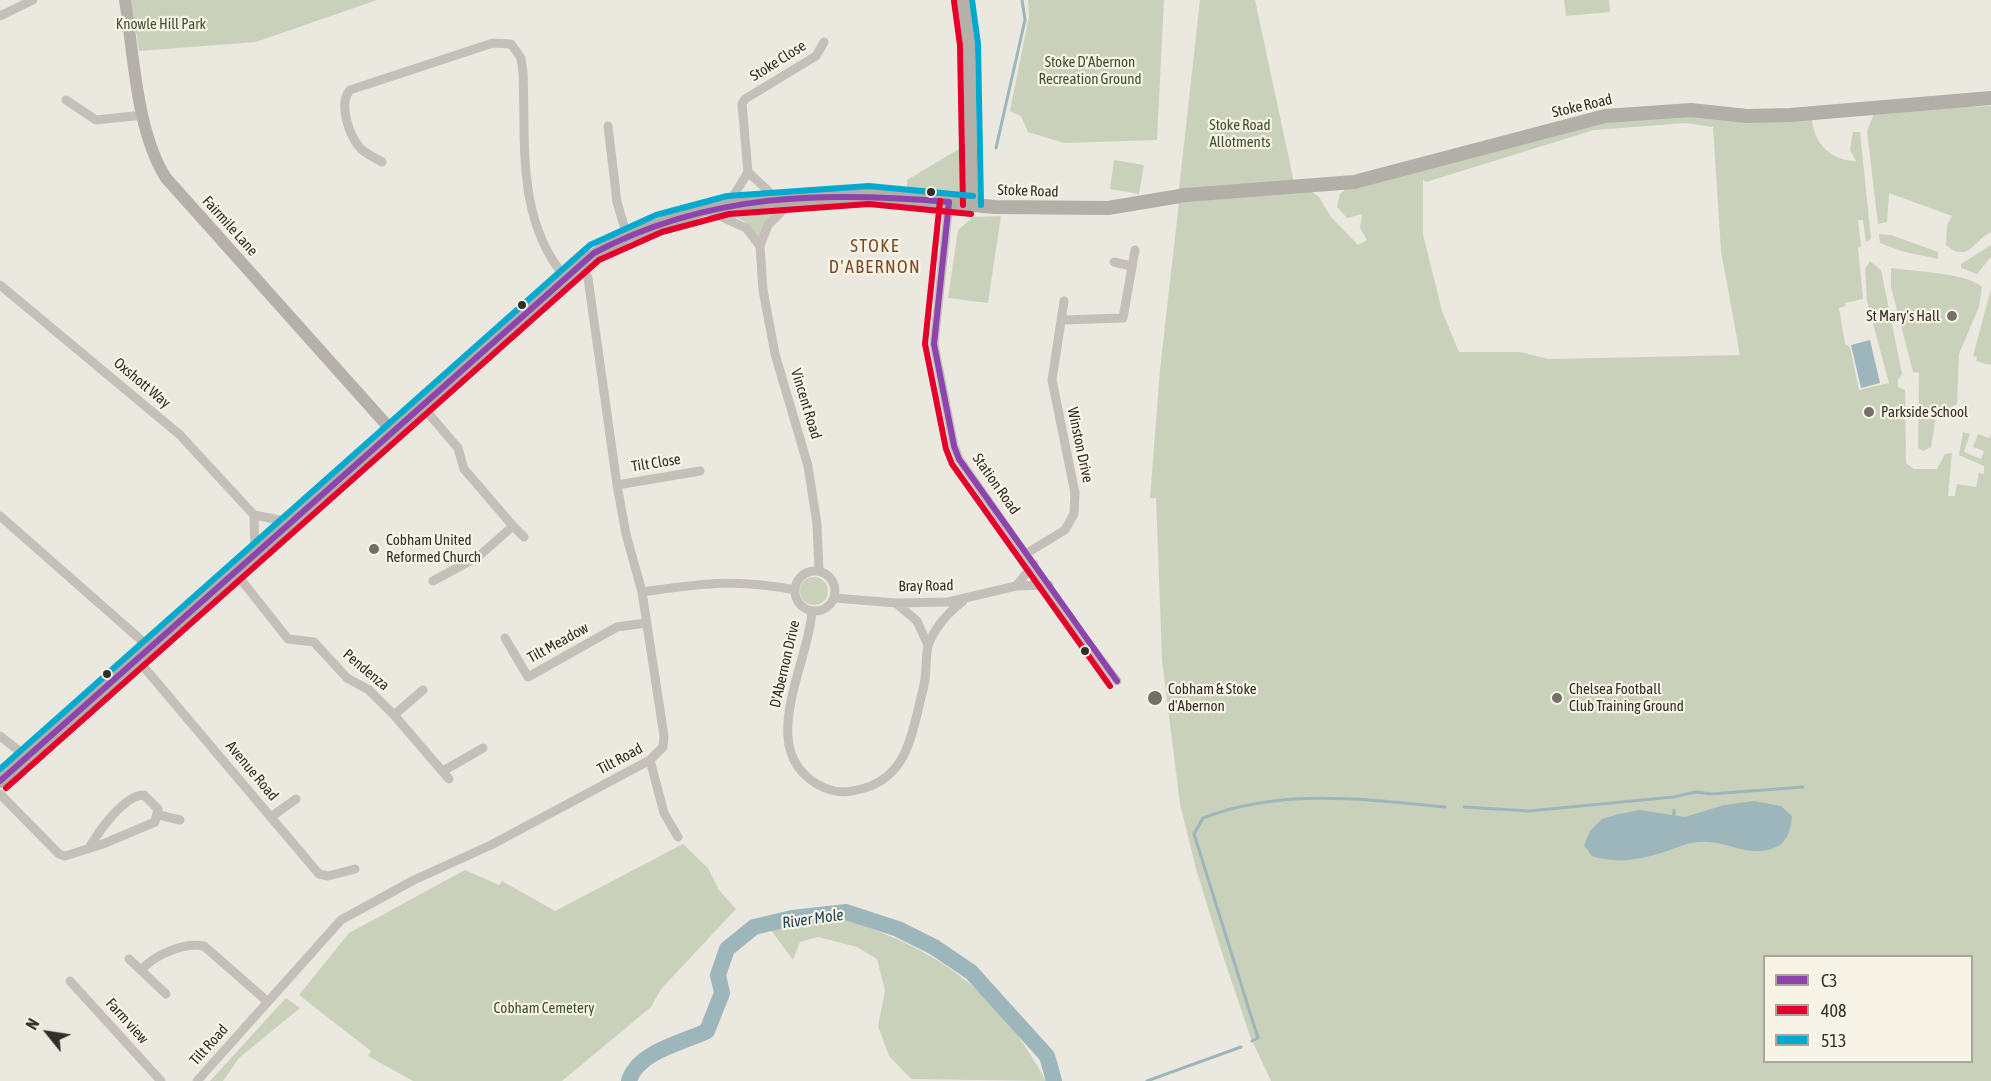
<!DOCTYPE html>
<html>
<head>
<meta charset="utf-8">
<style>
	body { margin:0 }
	#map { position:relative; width:1991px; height:1081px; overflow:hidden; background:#ebe8e0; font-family:"Asap Condensed",sans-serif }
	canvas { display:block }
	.legend { position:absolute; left:1763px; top:955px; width:210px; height:108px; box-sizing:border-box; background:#f8f3e7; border:2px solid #aaa49b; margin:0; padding:8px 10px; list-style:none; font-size:18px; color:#342e28 }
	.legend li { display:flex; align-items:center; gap:12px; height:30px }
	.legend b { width:30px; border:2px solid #aaa49b }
	.north { position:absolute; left:18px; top:1003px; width:60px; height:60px; -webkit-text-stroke:4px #f8f3e7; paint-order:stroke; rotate:300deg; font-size:16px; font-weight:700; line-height:24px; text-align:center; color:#342e28 }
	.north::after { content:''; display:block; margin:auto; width:21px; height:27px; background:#342e28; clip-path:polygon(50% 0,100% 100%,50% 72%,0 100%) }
</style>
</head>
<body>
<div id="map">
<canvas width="1991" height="1081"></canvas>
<ul class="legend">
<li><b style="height:8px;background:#8e44ad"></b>C3</li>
<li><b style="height:8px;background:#e4002b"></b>408</li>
<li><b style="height:8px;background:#00a9ce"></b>513</li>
</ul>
<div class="north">N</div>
</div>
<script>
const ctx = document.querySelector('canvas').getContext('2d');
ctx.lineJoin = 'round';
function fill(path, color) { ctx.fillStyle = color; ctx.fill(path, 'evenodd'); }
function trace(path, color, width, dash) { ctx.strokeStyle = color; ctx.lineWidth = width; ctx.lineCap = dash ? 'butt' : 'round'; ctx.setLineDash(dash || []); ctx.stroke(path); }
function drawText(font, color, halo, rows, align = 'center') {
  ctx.font = font + ' "Asap Condensed",sans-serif'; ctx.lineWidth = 4.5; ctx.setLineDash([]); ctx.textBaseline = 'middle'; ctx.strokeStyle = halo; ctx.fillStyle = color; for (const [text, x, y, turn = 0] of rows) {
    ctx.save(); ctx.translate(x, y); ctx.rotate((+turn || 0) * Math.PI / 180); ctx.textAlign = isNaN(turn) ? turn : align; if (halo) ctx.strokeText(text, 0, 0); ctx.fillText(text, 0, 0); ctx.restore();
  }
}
fill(new Path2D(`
	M 131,0 L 377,0 L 256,42 L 139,51 Z
	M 1028,0 L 1164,0 L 1157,140 L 1064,143 L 1028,132 L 1021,116 L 1010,111 L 1029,16 Z
	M 1200,0 L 1255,0 L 1294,182 L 1179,189 Z
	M 1564,0 L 1609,0 L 1610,12 L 1566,16 Z
	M 1991,106 L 1991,232 C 1973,241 1968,264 1946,245 L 1947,225 L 1952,216 L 1889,193 L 1887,222 L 1878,224 L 1867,131 L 1875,111 Z
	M 1644,114 L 1812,120 C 1814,143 1831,161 1856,161 L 1850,150 L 1853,132 L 1860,132 L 1871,239 L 1866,242 L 1863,220 L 1858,220 L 1861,246 L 1858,248 L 1863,299 L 1845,303 L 1846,306 L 1839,308 L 1845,344 L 1850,347 L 1859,390 L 1889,383 L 1867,301 L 1865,269 L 1870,261 L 1881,270 L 1902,374 L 1898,380 L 1898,387 L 1905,390 L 1906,463 L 1914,469 L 1937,469 L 1945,454 L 1952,453 L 1948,496 L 1955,496 L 1957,484 L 1976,487 L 1979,473 L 1984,474 L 1984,466 L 1959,455 L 1963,432 L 1970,434 L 1964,452 L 1981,459 L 1984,451 L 1973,447 L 1978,434 L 1989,438 L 1991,434 L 1991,1081 L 1271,1081 L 1250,1036 L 1224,959 L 1196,869 L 1180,804 L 1162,660 L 1156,498 L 1150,498 L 1160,370 L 1179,202 L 1312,192 L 1319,197 L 1331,217 L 1358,245 L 1367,240 L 1360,228 L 1362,214 L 1347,218 L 1337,207 L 1340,194 L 1347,188 L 1491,148 ZM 1686,123 L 1713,127 L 1721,251 L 1740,355 L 1549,359 L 1520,352 L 1459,352 L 1442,311 L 1423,234 L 1423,180 L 1426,182 L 1594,130 ZM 1764,956 L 1972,956 L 1972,1062 L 1764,1062 Z
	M 969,143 L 969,188 L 959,195 L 907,189 L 907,180 Z
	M 1114,160 L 1144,165 L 1139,194 L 1110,189 Z
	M 783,205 L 759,238 L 744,221 L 722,212 Z
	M 1001,216 L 988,303 L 948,298 L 958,230 L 973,217 Z
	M 1879,234 L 1891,235 L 1938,252 L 1938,259 L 1901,251 L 1880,243 Z
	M 1991,245 L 1991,257 L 1977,274 L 1961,268 L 1961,264 Z
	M 1891,268 C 1912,271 1968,273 1982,287 L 1979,307 L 1959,354 L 1957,404 L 1950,408 L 1937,409 L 1931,447 L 1923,451 L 1918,448 L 1919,373 L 1913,372 L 1891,287 Z
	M 1991,289 L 1991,365 L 1976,361 L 1977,357 L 1973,356 Z
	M800 591a14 14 0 1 1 28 0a14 14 0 1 1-28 0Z
	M 683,844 L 708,868 L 719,890 L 736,909 L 661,989 L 651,1007 L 562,1081 L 413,1081 L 368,1056 L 371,1051 L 299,995 L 349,933 L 465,870 L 499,885 L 502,881 L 555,911 Z
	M 843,919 C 939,949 998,992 1046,1081 L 911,1079 L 889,1056 L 878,1026 L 885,991 L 877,959 L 857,947 L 818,937 L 800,942 L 793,960 L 771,930 Z
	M 286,998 L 300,1008 L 239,1058 L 223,1081 L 210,1081 Z`), '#c9d1bb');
fill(new Path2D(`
	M 1870,340 L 1880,383 L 1861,388 L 1851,345 Z
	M 1754,801 L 1781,806 L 1792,816 C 1791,828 1788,842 1776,847 C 1752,858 1733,844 1709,842 C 1692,840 1679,847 1664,852 C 1639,860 1617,864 1592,856 L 1584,845 L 1590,831 L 1602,819 L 1619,814 L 1640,810 L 1685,817 L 1724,805 Z`), '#9db6bb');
trace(new Path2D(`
	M 996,148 L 1025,20 L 1022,0
	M 1464,807 L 1529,811 L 1673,797 L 1696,792 L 1711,794 L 1803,787
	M 1674,810 L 1674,815
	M 1252,1041 L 1258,1038 L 1194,834 L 1203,818 C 1281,788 1364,799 1445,807
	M 1147,1081 L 1241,1047`), '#9db6bb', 3);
trace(new Path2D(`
	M 629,1081 C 637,1052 682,1043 707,1031 L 722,993 L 718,975 L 727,949 L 754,927 L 792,918 L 846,912 L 898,929 L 934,947 L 971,972 L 1047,1056 L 1054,1081`), '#9db6bb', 16);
trace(new Path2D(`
	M 0,16 L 33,0
	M 66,100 L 96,120 L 143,115
	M 608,126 L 617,202 L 627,236
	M 382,162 C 375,158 367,154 361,149 C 349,136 338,104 350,90 L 493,43 L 511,44 L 521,58 L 523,72 C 526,143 516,219 565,277
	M 748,172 L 778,200
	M 792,201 L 768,225 L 760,246 L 763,290 L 775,354 L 808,466 L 817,524 L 819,571
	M 949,202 L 934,344 L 954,446 L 959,459 L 1084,638 L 1117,681
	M 728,205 L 748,172 L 742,104 L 745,99 L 816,56 L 824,42
	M 706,210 L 746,228 L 760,246
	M 1114,262 L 1131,266
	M 0,285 L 180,435 L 254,515 L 290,522
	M 1063,320 L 1123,318 L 1135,250
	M 422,406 L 458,448 L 464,469 L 513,526 L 479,556 L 433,581
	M 617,485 L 700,471
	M 254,515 L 255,553
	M 0,516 L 149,647
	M 513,526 L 524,537
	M 1027,553 L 1065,530 L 1074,514 L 1075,493 L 1052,380 L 1064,301
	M795 591a20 20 0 1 1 40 0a20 20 0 1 1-40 0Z
	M 235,572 L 288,639 L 314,642 L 347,678 L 369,690 L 394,715 L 449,779
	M 1016,586 L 1034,564
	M 642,592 C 701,584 735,578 795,590
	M 835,598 L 896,603 L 948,602 L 1016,586 L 1049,585
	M 896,603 L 917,621 L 928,645
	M 812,612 C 808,667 752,756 825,788 C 839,794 851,792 865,788 C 904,776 911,740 919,706 C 921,697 924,688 925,679 C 927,668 925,653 929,643 C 936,626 949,612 963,601
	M 505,638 L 528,677 L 617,627 L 646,623
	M 137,659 L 319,874 L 328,876 L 355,869
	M 394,715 L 423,690
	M 0,736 L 27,757
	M 650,760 L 664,813 L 678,837
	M 443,771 L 483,748
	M 0,794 L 59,854 L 65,856 L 103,844 L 155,822 L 158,809 L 144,795 C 124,795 99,831 89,848
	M 159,815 L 180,820
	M 271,817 L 296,799
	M 129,959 L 166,994
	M 141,970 C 155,955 183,942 204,946 L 268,1002
	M 70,981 L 161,1081
	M 197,1081 L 341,920 L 414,880 L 491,845 L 650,760 L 663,747 L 664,736 L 642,592 L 626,534 L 617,485 L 588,278 L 581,263`), '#c4c0b9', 9);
trace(new Path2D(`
	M 125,0 C 134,55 136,131 166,178 L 393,432
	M 963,0 L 969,44 L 972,205`), '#b5b0a9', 12);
trace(new Path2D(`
	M 0,781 L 581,263 L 627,236 L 705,209 L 728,205 L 869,195 L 995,207 L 1108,208 L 1186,195 L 1354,182 L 1605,116 L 1691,110 L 1747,116 L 1790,115 L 1991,98`), '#b2aea8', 14);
trace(new Path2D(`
	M 949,202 L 934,344 L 954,446 L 959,459 L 1117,681
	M 0,781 L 594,253 C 708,193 824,191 949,202`), '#8e44ad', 6);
trace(new Path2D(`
	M 954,1 L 960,45 L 963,205
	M 940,201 L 925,344 L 946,449 L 952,464 L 1110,686
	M 6,788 L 599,260 L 662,232 L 729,214 L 869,204 L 971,214`), '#e4002b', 6);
trace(new Path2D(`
	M 972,0 L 978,44 L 981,205
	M 0,769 L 590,245 L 656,215 L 727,196 L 869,186 L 973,196`), '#00a9ce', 6);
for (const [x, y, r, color] of [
	[931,192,5,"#342e28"],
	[522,305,5,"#342e28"],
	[1952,316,6,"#746f68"],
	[1869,412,6,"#746f68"],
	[374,549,6,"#746f68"],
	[1085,651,5,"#342e28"],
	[107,674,5,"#342e28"],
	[1155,698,8,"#746f68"],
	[1557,698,6,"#746f68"]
]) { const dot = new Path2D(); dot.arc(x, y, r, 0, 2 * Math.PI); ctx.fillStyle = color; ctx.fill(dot); trace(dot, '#f8f3e7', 2); }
drawText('15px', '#3e512d', '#f8f3e7', [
	["Knowle Hill Park",161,24],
	["Stoke D’Abernon",1090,62],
	["Recreation Ground",1090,79],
	["Stoke Road",1240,125],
	["Allotments",1240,142],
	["Cobham Cemetery",544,1008]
]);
drawText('15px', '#342e28', '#f8f3e7', [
	["Stoke Close",778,61,-32],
	["Stoke Road",1582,106,-13],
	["Stoke Road",1028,191,2],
	["Fairmile Lane",230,226,48],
	["Oxshott Way",142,383,40],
	["Vincent Road",806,404,73],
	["Winston Drive",1080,445,78],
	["Tilt Close",656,463,-9],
	["Station Road",996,484,55],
	["Bray Road",926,586,-1],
	["Tilt Meadow",558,643,-29],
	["D'Abernon Drive",785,664,-77],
	["Pendenza",366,670,40],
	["Tilt Road",620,759,-28],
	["Avenue Road",252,771,50],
	["Farm view",127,1021,48],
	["Tilt Road",209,1045,-48]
]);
drawText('15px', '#342e28', '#f8f3e7', [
	["St Mary's Hall",1940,316,"right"],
	["Parkside School",1881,412],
	["Cobham United",386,540],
	["Reformed Church",386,557],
	["Cobham & Stoke",1168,689],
	["d'Abernon",1168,706],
	["Chelsea Football",1569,689],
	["Club Training Ground",1569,706]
], 'left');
drawText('italic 16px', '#204753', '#f8f3e7', [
	["River Mole",813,919,-8]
]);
ctx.letterSpacing = '1.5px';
drawText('18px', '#7e4926', '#f8f3e7', [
	["STOKE",875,246],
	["D'ABERNON",875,267]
]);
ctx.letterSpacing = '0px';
</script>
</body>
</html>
